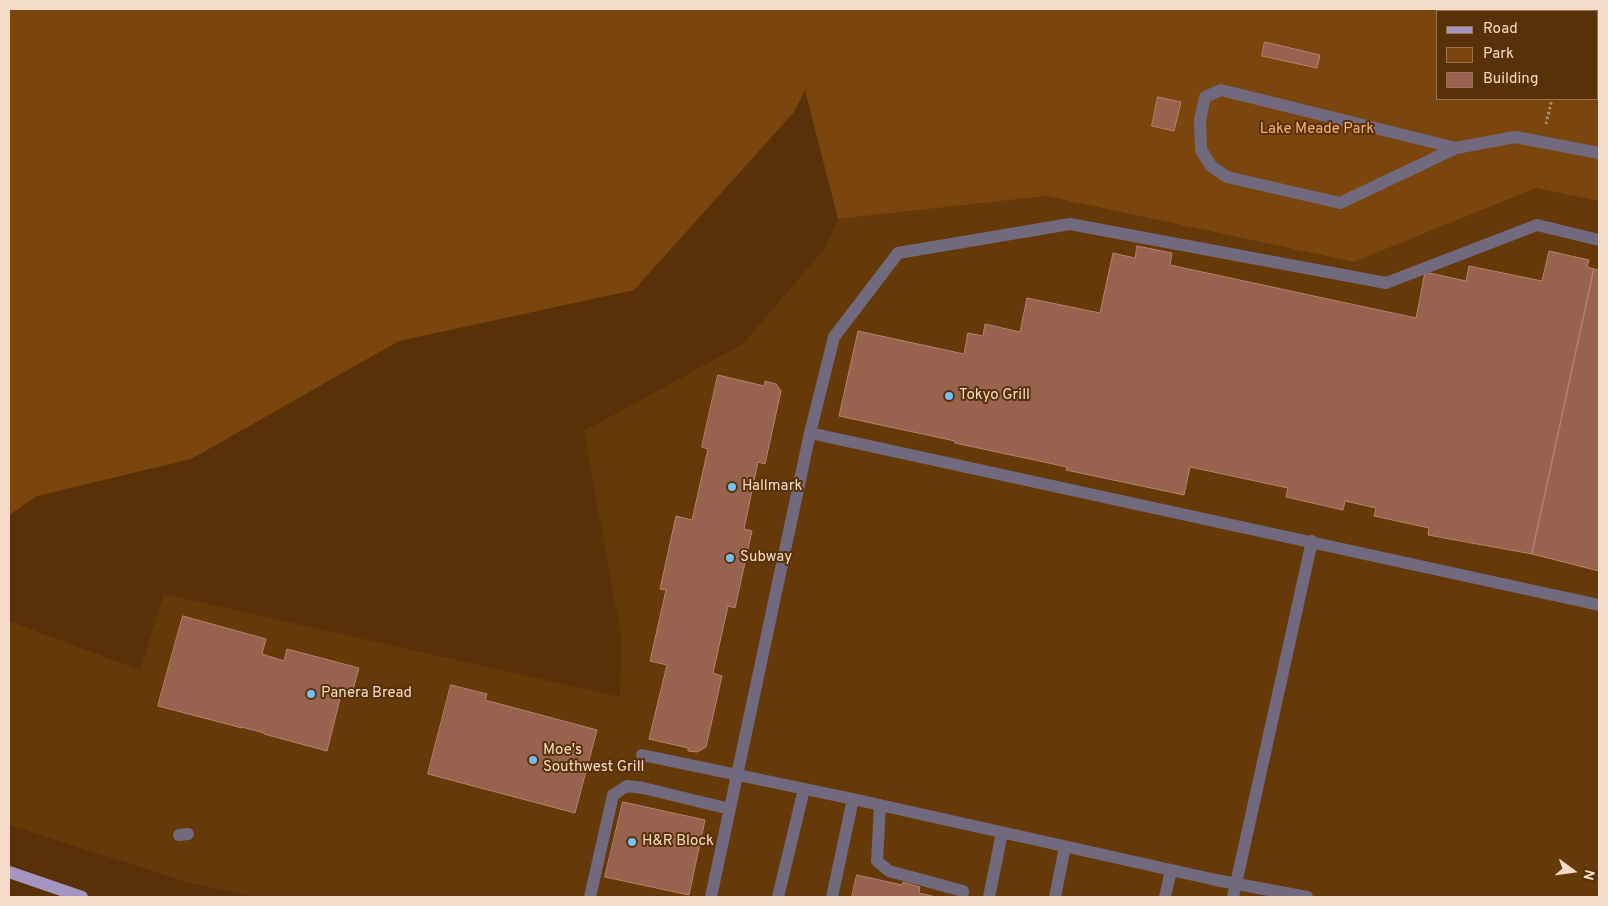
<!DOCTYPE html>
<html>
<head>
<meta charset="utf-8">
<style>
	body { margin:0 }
	#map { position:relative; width:1608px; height:906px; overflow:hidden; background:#583108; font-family:Overpass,sans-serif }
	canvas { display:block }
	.frame { position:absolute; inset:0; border:10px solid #f5dcc8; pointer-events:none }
	.legend { position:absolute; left:1436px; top:10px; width:162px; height:90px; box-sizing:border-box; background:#583108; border:1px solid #977555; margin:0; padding:6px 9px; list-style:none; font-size:15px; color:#f5dcc8 }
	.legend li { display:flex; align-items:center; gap:10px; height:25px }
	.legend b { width:25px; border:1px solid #977555 }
	.north { position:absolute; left:1548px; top:846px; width:50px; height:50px; -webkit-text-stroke:4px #583108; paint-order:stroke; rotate:104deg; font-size:14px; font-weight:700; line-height:20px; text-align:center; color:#f5dcc8 }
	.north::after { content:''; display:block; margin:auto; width:18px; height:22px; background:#f5dcc8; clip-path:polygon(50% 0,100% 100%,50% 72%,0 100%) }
</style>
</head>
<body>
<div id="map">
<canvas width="1608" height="906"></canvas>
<div class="frame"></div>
<ul class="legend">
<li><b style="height:6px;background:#a596c1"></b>Road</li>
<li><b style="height:14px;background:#7b460d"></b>Park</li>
<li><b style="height:14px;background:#98624f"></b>Building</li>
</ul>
<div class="north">N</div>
</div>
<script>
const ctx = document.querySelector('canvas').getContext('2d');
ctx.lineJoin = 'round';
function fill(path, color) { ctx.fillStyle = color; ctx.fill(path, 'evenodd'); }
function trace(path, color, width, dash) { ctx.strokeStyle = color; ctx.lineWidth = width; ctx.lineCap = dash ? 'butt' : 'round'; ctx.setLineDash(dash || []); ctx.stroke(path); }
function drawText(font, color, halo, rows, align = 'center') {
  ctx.font = font + ' Overpass,sans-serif'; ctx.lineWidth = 4; ctx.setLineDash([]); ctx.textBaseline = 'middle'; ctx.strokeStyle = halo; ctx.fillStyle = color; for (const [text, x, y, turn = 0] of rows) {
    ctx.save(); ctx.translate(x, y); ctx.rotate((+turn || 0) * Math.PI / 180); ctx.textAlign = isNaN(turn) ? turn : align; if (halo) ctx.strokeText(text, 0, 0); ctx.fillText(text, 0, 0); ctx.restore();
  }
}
fill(new Path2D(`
	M 1536,188 L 1599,201 L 1599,897 L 256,897 L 186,882 L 9,825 L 9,621 L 140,670 L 164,594 L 620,697 L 621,637 L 584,431 L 743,344 L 825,248 L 838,219 L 1046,196 L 1354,262 Z`), '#663908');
fill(new Path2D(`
	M 9,9 L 1599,9 L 1599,201 L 1536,188 L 1354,262 L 1046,196 L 838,219 L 805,90 L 794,112 L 634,290 L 399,341 L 191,459 L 37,496 L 9,515 ZM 1437,11 L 1597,11 L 1597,99 L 1437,99 Z`), '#7b460d');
const building = new Path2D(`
	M 1265,42 L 1320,55 L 1317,68 L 1262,56 Z
	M 1158,97 L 1181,102 L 1174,131 L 1152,126 Z
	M 1137,246 L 1172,253 L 1170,265 L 1416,318 L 1425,272 L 1466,281 L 1469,266 L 1542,281 L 1549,251 L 1589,260 L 1587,267 L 1594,269 L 1532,554 L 1428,535 L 1429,528 L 1374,516 L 1376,508 L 1345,501 L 1343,510 L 1286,497 L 1288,488 L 1190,467 L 1184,495 L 1066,470 L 1067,467 L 955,443 L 955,441 L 839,416 L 858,331 L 964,354 L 968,333 L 983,336 L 985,324 L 1020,332 L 1027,298 L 1100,313 L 1113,253 L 1135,258 Z
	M 1594,269 L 1599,270 L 1599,571 L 1532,554 Z
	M 718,375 L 764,386 L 765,381 L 776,384 L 781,391 L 765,464 L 758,462 L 744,529 L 752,531 L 735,608 L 728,606 L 713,673 L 722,676 L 706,747 L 697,752 L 688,751 L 688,748 L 649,739 L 667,665 L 650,661 L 666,590 L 660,589 L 676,516 L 692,520 L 708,449 L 702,447 Z
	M 183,616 L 266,639 L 262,654 L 284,661 L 287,649 L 359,668 L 352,693 L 342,691 L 327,751 L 264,734 L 264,733 L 242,727 L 242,728 L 158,706 Z
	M 451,685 L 487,694 L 485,700 L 597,730 L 575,813 L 428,774 Z
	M 623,802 L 705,820 L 689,895 L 605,877 Z
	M 857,875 L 902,885 L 903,882 L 920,887 L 919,893 L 936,897 L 852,897 Z`);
fill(building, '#98624f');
trace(building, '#ba816d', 1);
trace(new Path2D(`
	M 1571,11 L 1571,9
	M 1546,124 L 1552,99`), '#aa8b6d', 3, [2.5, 2.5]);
trace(new Path2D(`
	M 1456,148 L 1221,90 L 1205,97 L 1200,120 L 1201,150 L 1211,166 L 1227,177 L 1340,203 L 1456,148 L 1515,137 L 1599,153
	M 810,433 L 834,337 L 898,253 L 1070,224 L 1386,283 L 1537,225 L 1599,240
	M 642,755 L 853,799 L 1216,880 L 1307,897
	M 880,805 L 877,861 L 889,871 L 963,891 L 962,897
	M 179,835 L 188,834
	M 590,897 L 613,795 L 627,786 L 643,788 L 730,809
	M 711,897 L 810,433 L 1599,605
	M 778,897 L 804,789
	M 832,897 L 853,799
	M 989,897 L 1002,833
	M 1055,897 L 1065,847
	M 1165,897 L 1171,870
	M 1233,897 L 1312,541`), '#716a7f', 12);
trace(new Path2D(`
	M 9,872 L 82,897`), '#a596c1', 12);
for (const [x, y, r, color] of [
	[949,396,5,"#74c0f6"],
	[732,487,5,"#74c0f6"],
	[730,558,5,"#74c0f6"],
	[311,694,5,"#74c0f6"],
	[533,760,5,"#74c0f6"],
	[632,842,5,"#74c0f6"]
]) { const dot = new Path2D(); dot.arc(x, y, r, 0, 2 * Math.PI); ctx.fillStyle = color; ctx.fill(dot); trace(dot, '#583108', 2); }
drawText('15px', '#f1b17b', '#583108', [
	["Lake Meade Park",1317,130]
]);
drawText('15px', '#f5dcc8', '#583108', [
	["Tokyo Grill",959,396],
	["Hallmark",742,487],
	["Subway",740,558],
	["Panera Bread",321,694],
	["Moe's",543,751],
	["Southwest Grill",543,768],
	["H&R Block",642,842]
], 'left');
</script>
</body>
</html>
